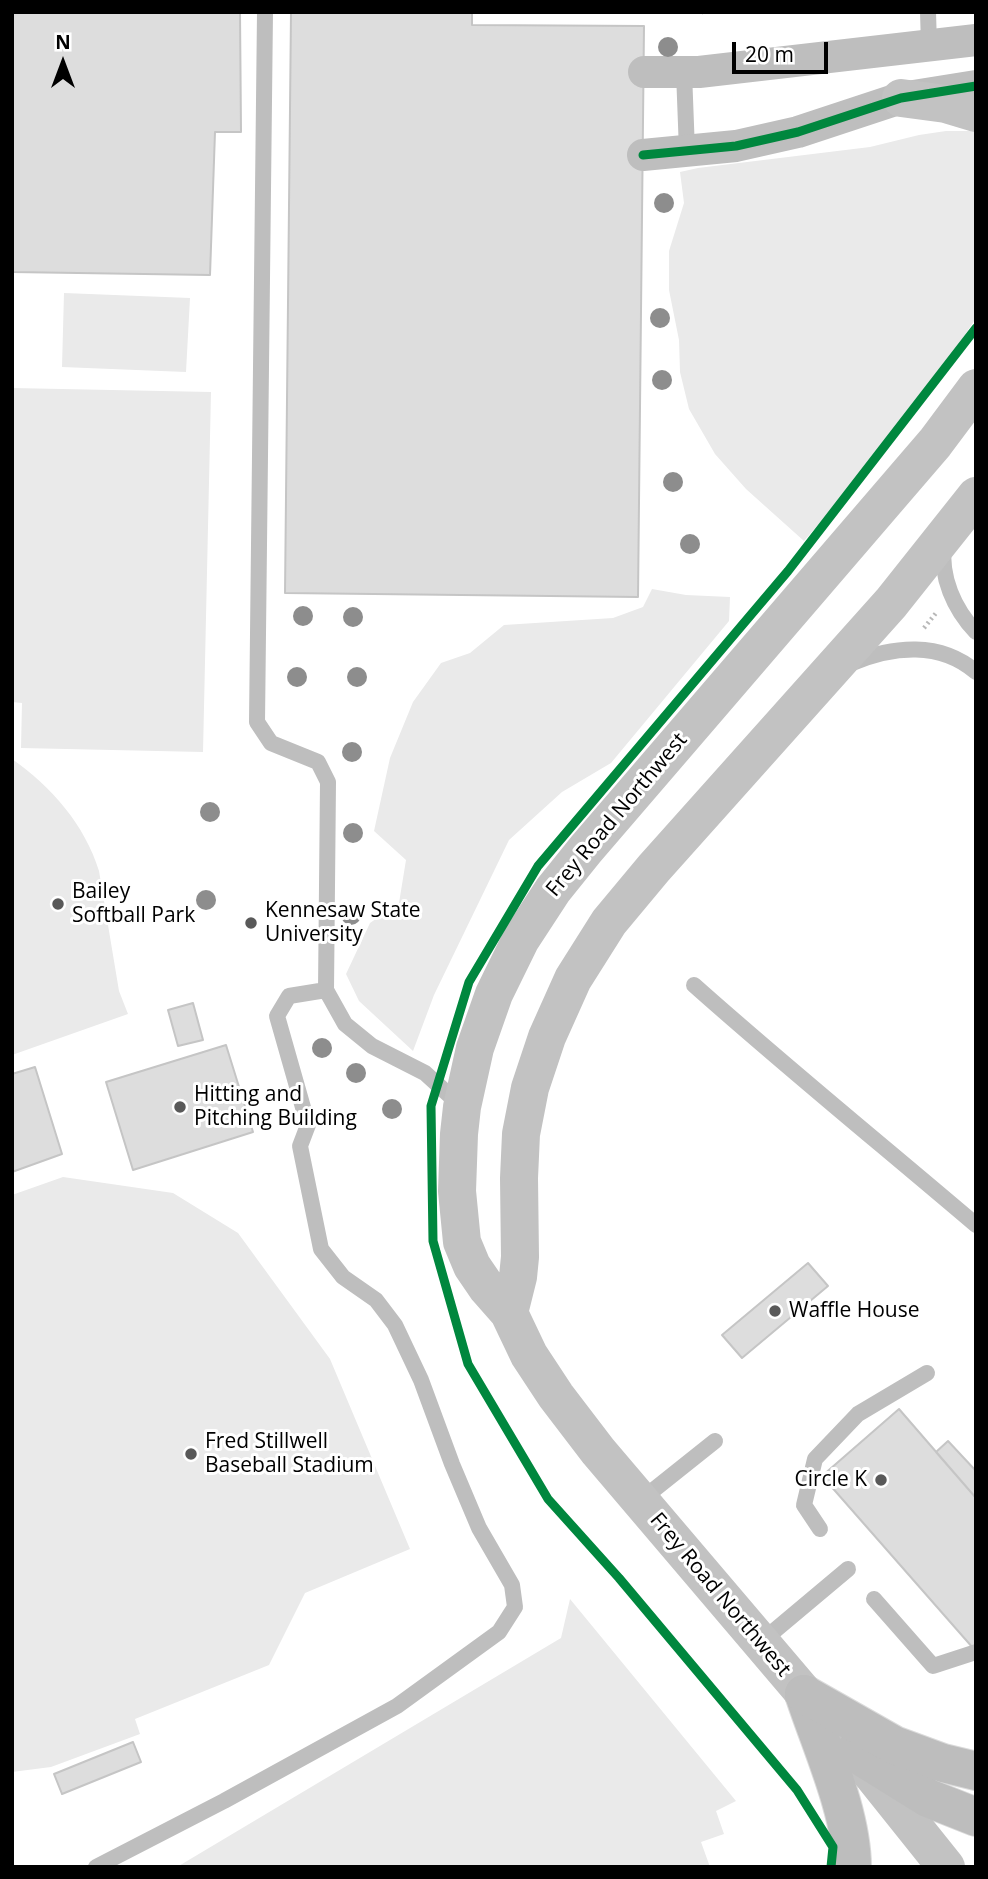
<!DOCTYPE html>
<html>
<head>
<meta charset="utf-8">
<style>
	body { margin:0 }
	#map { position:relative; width:988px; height:1879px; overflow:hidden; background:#fff; font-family:"Open Sans",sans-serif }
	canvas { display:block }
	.frame { position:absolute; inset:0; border:14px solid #000; pointer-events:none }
	.north { position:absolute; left:28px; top:28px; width:70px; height:70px; -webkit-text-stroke:5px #fff; paint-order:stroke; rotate:0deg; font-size:19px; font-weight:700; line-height:28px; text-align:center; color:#000 }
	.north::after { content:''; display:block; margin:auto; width:24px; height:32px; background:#000; clip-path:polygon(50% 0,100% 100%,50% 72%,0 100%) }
	.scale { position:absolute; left:732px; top:42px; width:96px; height:32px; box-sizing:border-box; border:4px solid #000; border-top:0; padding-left:9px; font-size:21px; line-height:24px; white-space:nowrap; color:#000; -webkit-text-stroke:5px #fff; paint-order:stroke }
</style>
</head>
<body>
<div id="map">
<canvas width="988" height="1879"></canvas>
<div class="frame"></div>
<div class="north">N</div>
<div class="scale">20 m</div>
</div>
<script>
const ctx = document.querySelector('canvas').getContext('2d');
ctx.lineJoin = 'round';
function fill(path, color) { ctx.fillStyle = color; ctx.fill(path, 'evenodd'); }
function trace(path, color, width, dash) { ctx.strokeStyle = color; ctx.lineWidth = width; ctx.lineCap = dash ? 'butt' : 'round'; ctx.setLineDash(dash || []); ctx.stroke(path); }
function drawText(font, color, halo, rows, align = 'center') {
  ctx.font = font + ' "Open Sans",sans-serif'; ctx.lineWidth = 6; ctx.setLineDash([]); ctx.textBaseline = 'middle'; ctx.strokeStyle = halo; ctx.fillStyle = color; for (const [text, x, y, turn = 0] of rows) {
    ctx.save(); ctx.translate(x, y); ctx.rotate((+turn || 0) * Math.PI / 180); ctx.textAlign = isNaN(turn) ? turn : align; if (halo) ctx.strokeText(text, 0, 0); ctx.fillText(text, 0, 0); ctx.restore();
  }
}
fill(new Path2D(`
	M 946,131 L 976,131 L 976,318 L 912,415 L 804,541 L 746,489 L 715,454 L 689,409 L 680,372 L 679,340 L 669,290 L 669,251 L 684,203 L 680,172 L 698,168 L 870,147 L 919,135 Z
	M 64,293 L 190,298 L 186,372 L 62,367 Z
	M 12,388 L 211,392 L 203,752 L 21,748 L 22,703 L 12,702 Z
	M 652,589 L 686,595 L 730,597 L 729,621 L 611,763 L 562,792 L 509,840 L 434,995 L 413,1051 L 359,1001 L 346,974 L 370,923 L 399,903 L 406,860 L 374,831 L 390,758 L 413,702 L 441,663 L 470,653 L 504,625 L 613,618 L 643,607 Z
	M 12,759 C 51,786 85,825 99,871 L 119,991 L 128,1014 L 12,1055 Z
	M 63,1177 L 173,1193 L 238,1233 L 330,1359 L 410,1549 L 305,1593 L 269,1665 L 135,1719 L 140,1734 L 51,1767 L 12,1772 L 12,1195 Z
	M 570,1599 L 736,1801 L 716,1811 L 724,1834 L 701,1842 L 710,1867 L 177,1867 L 561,1638 Z`), '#eaeaea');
const building = new Path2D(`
	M 12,12 L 240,12 L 241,132 L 215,132 L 210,275 L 12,272 Z
	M 291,12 L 472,12 L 472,25 L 644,26 L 638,597 L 285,593 Z
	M 193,1003 L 203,1040 L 178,1046 L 168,1010 Z
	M 226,1045 L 253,1132 L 133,1170 L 106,1082 Z
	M 35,1067 L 62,1154 L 12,1172 L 12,1074 Z
	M 808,1263 L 828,1286 L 742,1358 L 722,1335 Z
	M 899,1409 L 976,1498 L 976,1645 L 973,1648 L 822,1476 Z
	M 948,1441 L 976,1471 L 976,1498 L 936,1452 Z
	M 133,1742 L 141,1762 L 62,1794 L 54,1774 Z`);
fill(building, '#ddd');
trace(building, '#c5c5c5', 2);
const primary = new Path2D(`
	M 804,1694 C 821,1746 852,1813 852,1867
	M 854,1752 L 928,1798 L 976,1817`);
const highway = new Path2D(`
	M 804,1694 L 894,1745 L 943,1763 L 976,1771`);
trace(primary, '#dbdbdb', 40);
trace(highway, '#dbdbdb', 40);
trace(new Path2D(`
	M 702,12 L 703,12
	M 924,628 L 936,613`), '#b8b8b8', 4.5, [2, 3.5]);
trace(new Path2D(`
	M 928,12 L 929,45
	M 684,72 L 687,151
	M 944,545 C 940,577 954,609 976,632
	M 852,663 C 893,646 940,641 976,672
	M 694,985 C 786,1067 882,1145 976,1225
	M 326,990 L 345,1024 L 372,1046 L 425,1073 L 460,1105
	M 641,1500 L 715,1441
	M 820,1529 L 804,1505 L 815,1459 L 858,1414 L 927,1373
	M 874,1599 L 933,1666 L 976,1652
	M 761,1642 L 848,1569
	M 96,1867 L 224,1801 L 397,1706 L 499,1632 L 515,1607 L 512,1585 L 479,1528 L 452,1464 L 421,1380 L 395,1325 L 376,1300 L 343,1277 L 321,1249 L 300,1146 L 308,1125 L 277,1016 L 289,996 L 326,990 L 328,782 L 318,762 L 271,743 L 257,722 L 265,12`), '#bebebe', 16);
trace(new Path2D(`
	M 644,72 L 699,72 L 976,40
	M 643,155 L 736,146 L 798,132 L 901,98 L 976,86`), '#bebebe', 32);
trace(new Path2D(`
	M 901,98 L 946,104 L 976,113
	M 509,1313 L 518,1277 L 520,1257 L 519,1178 L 521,1134 L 530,1088 L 547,1037 L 573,979 L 609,922 L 654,868 L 891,603 L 976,496
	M 946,1867 L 854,1752 L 598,1451 L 556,1396 L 529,1355 L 509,1313 L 487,1288 L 472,1266 L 462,1242 L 457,1191 L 459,1134 L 462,1107 L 475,1048 L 494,994 L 521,939 L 553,890 L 586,849 L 935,443 L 976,388`), '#c2c2c2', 38);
trace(primary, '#bdbdbd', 38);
trace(highway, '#bdbdbd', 38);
trace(new Path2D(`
	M 643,155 L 736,146 L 798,132 L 901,98 L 976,86
	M 831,1867 L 833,1847 L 797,1790 L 619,1578 L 548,1499 L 468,1364 L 433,1241 L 431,1106 L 469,982 L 538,866 L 788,571 L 976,328`), '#00873e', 9);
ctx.fillStyle = '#8d8d8d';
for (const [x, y] of [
	[668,47],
	[664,203],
	[660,318],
	[662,380],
	[673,482],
	[690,544],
	[303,616],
	[353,617],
	[297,677],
	[357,677],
	[352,752],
	[210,812],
	[353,833],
	[206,900],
	[351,915],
	[322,1048],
	[356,1073],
	[392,1109]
]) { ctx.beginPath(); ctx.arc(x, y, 10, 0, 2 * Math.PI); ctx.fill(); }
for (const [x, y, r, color] of [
	[58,904,7,"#595959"],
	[251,923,7,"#595959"],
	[180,1107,7,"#595959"],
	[775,1311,7,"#595959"],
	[191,1454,7,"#595959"],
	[881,1480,7,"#595959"]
]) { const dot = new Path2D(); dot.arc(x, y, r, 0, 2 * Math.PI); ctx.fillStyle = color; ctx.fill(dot); trace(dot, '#fff', 2.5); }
drawText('21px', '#000', '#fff', [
	["Frey Road Northwest",617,815,-50],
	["Frey Road Northwest",720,1595,50]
]);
drawText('21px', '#000', '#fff', [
	["Bailey",72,892],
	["Softball Park",72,916],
	["Kennesaw State",265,911],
	["University",265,935],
	["Hitting and",194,1095],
	["Pitching Building",194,1119],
	["Waffle House",789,1311],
	["Fred Stillwell",205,1442],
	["Baseball Stadium",205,1466],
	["Circle K",867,1480,"right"]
], 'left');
</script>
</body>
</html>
